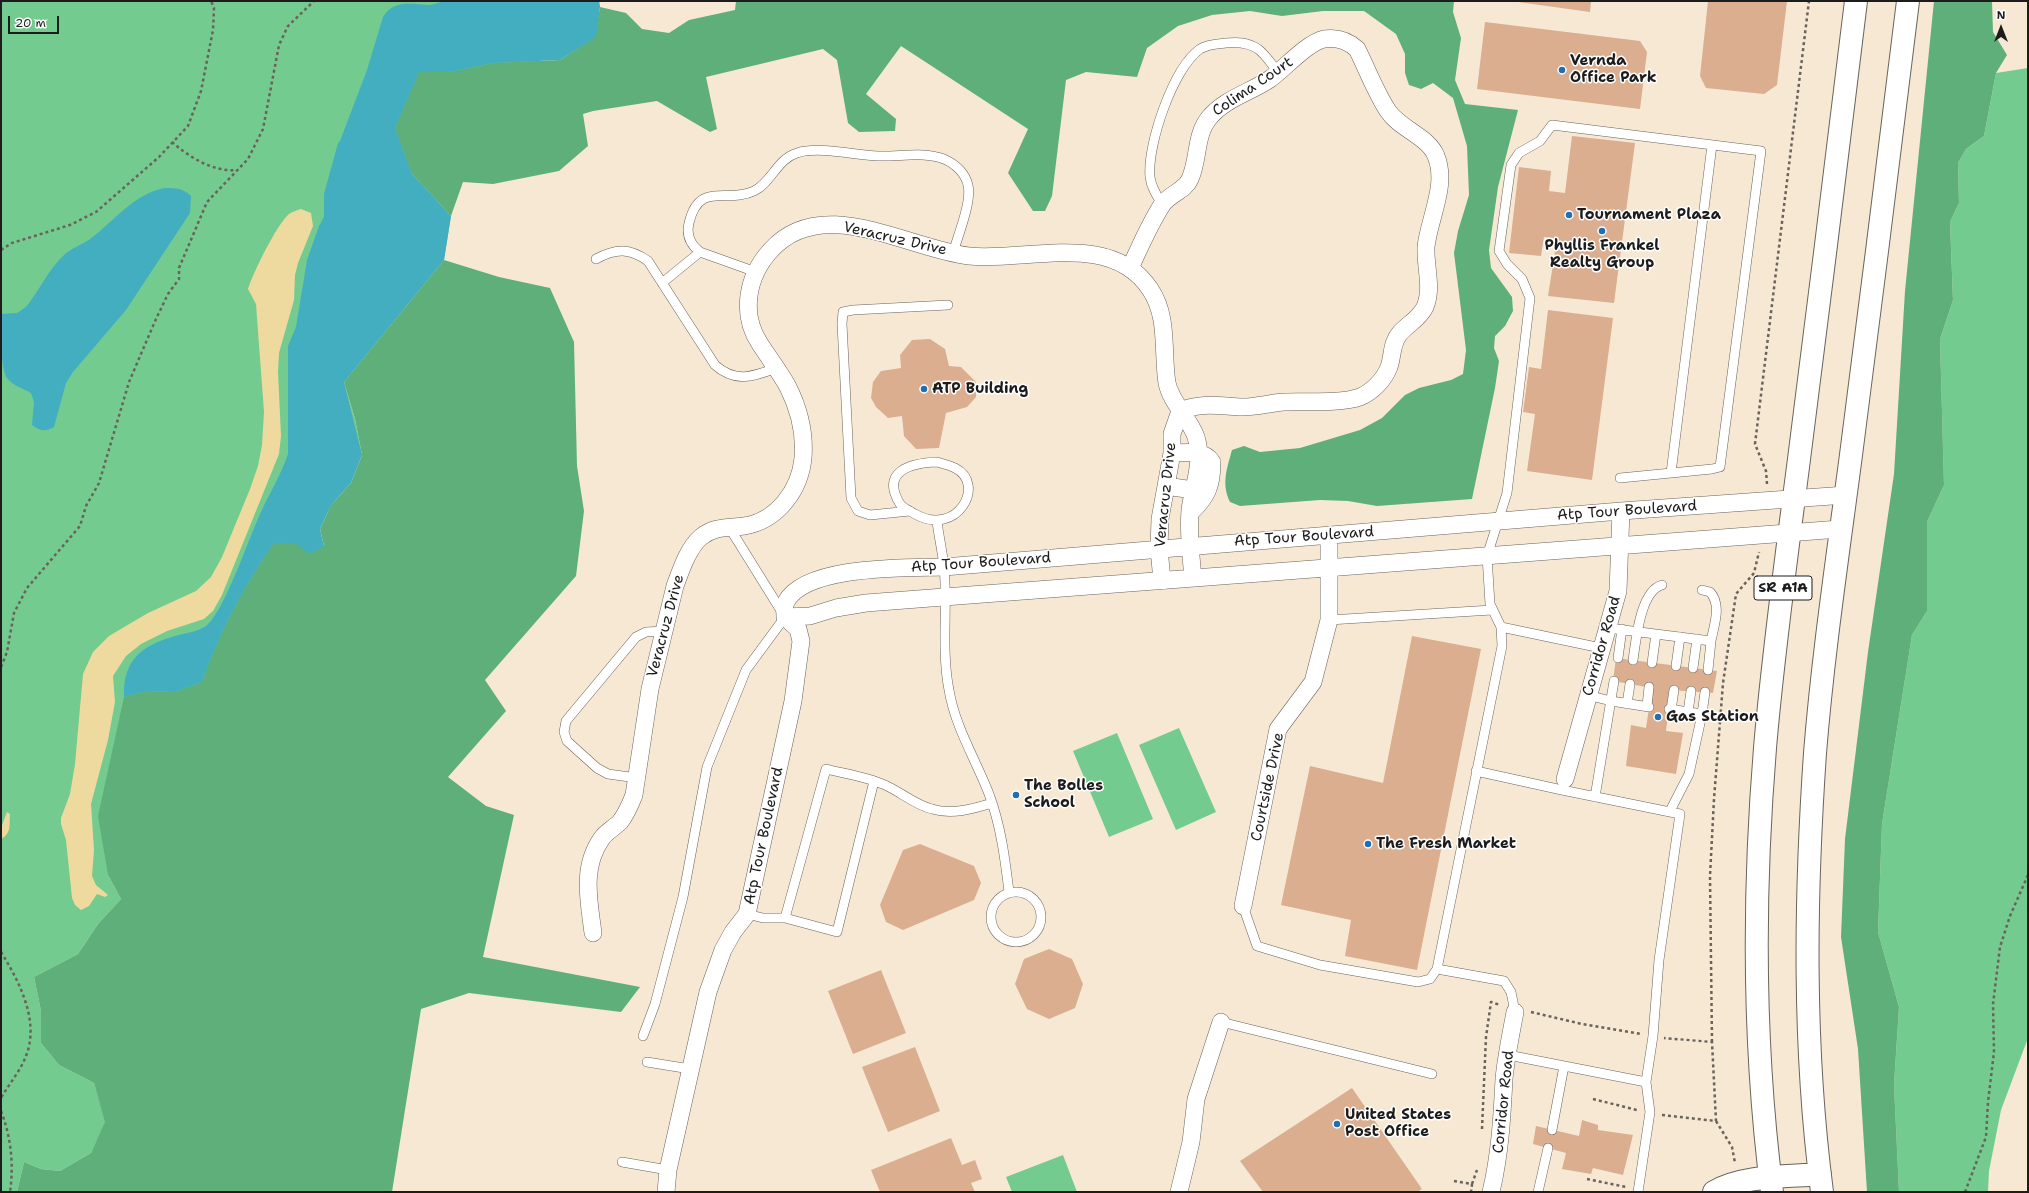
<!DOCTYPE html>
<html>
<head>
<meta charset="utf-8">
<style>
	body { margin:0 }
	#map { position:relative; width:2029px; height:1193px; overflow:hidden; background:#f7e8d4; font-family:"Shantell Sans",sans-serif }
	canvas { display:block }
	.frame { position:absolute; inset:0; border:2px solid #1c1c1c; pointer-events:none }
	.north { position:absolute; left:1981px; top:8px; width:40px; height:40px; -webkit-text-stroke:3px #fff; paint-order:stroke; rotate:0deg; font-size:11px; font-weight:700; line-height:16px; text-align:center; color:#1c1c1c }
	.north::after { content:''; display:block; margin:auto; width:14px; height:18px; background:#1c1c1c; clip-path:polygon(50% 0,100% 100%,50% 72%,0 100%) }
	.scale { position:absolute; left:8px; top:16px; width:51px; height:18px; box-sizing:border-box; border:2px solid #1c1c1c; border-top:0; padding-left:5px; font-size:12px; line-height:14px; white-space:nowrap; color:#1c1c1c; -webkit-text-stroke:3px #fff; paint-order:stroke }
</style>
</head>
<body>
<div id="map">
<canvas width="2029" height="1193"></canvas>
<div class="frame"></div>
<div class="north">N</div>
<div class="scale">20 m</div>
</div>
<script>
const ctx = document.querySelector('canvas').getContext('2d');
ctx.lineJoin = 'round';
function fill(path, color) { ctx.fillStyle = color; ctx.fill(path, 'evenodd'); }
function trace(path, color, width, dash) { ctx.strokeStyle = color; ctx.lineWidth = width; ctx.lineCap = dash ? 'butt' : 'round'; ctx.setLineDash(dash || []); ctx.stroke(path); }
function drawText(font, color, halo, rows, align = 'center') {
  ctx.font = font + ' "Shantell Sans",sans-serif'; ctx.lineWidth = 3; ctx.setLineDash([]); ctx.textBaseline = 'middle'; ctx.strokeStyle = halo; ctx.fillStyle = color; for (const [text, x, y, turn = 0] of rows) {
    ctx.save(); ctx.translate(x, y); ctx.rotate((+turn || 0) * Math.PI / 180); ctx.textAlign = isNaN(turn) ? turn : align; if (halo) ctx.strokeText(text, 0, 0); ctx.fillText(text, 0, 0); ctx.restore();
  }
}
fill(new Path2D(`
	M 1,1 L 599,1 L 600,7 L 412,174 L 451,216 L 444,260 L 344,382 L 355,419 L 362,455 L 108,875 L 121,899 L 98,924 L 78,954 L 34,977 L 41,1011 L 41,1043 L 59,1065 L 94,1083 L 106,1122 L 91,1153 L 60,1171 L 41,1169 L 24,1162 L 17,1192 L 1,1192 Z
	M 2028,68 L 2028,1038 L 2001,1110 L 1989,1171 L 1988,1192 L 1899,1192 L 1894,1085 L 1899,1007 L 1878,932 L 1882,824 L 1912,635 L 1927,611 L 1927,522 L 1944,485 L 1940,339 L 1953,300 L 1950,222 L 1959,203 L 1958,163 L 1966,149 L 1984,136 L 1996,73 Z
	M 1179,728 L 1216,812 L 1176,830 L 1139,745 Z
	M 1117,733 L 1153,819 L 1109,837 L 1073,751 Z
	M 1063,1155 L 1077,1192 L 1012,1192 L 1006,1177 Z`), '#74cb90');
fill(new Path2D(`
	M 736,1 L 1454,1 L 1453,12 L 1461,38 L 1455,80 L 1465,104 L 1518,110 L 1498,187 L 1489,250 L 1491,268 L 1512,297 L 1513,311 L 1505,326 L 1495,336 L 1494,348 L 1499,361 L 1495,388 L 1472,499 L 1377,506 L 1348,501 L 1320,500 L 1240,506 L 1230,502 C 1221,484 1227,468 1232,450 L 1244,446 L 1260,452 L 1300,448 L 1360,430 L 1382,418 L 1405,395 L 1419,388 L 1451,380 L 1463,374 L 1466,350 L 1454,253 L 1458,231 L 1469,195 L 1467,146 L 1453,98 L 1433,83 L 1421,89 L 1409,85 L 1405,73 L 1405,54 L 1396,34 L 1364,11 L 1323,11 L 1282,16 L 1250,11 L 1212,15 L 1178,26 L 1147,48 L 1137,77 L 1086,72 L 1066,80 L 1052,196 L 1045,211 L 1033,211 L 1008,173 L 1028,129 L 901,46 L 866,94 L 896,119 L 895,131 L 859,132 L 848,123 L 837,60 L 823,49 L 706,77 L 717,129 L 710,132 L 657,101 L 593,111 L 583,114 L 588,146 L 559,171 L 493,184 L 463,182 L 451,216 L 412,174 L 395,128 L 419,71 L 450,72 L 493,63 L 560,60 L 595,37 L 600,7 L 626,13 L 642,29 L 669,33 L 689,20 L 735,10 Z
	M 1934,1 L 1992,1 L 1993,32 L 2007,55 L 1996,73 L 1984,136 L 1966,149 L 1958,163 L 1959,203 L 1950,222 L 1953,300 L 1940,339 L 1944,485 L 1927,522 L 1927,611 L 1912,635 L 1882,824 L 1878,932 L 1899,1007 L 1894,1085 L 1899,1192 L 1867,1192 L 1858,1049 L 1841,937 L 1845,839 L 1868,652 L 1894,474 L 1905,291 Z
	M 444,260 L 499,277 L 550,288 L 574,342 L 577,466 L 584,511 L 576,576 L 485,680 L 506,711 L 448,777 L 486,806 L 514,815 L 483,957 L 640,987 L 621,1012 L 469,993 L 421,1009 L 392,1192 L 17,1192 L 24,1162 L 41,1169 L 60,1171 L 91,1153 L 105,1122 L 94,1083 L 59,1065 L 41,1043 L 41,1011 L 34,977 L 78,954 L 98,924 L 121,899 L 108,875 L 98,816 L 124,697 L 147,691 L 175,692 L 202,682 C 219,633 244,586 274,543 L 296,543 L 324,546 L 320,529 L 331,505 L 351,483 L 362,455 L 355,419 L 344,382 Z`), '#5faf7a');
fill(new Path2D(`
	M 301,209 L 311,213 L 313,226 L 298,263 L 295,275 L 294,300 L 279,353 L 278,372 L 281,436 L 279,454 L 222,595 L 213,611 L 204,619 L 167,631 L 141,644 L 126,656 L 113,676 L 115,702 L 108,740 L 91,804 L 94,850 L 92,876 L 96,885 L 108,895 L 105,897 L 97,894 L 89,906 L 81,910 L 75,905 L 72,898 L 66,840 L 61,824 L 61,818 L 70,794 L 75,764 L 83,674 L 93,652 L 109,636 L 148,613 L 196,591 L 211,577 L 222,557 L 250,489 L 258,466 L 262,445 L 264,412 L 256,304 L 248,289 C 253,273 277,224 289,214 C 292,212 297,210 301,209 Z
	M 7,812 L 10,814 C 9,825 12,833 1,839 L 1,828 Z`), '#eeda9e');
fill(new Path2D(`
	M 443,1 L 599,1 L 600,7 L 596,37 L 560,60 L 493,63 L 450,72 L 419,72 L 395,128 L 412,174 L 451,216 L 444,260 L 344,382 L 362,455 L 351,483 L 331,505 L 320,529 L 324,546 L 309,554 L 295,543 L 274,543 C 244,586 219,633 202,682 L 175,692 L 147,691 L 124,697 C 123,661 140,646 175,636 C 185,633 197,632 206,626 C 224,613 250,535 261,512 C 270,492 281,475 288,454 L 288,346 L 296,327 L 307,260 L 319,226 L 324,217 L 324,194 L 338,143 L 340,141 L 367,70 L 383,17 C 393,0 411,4 427,5 C 432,5 438,3 443,1 Z
	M 165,188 C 176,188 183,188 191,196 L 190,213 L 126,310 L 73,372 L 66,383 L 54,427 C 45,432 40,431 32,425 L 34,402 L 31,393 C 23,388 13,386 7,378 C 0,366 1,331 1,314 L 17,313 L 26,307 C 39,291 48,270 64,255 C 71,248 82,245 90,239 C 113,222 135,193 165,188 Z`), '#42aec0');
fill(new Path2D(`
	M 1511,1 L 1591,1 L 1590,12 Z
	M 1708,1 L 1787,1 L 1777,85 L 1764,94 L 1706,88 L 1700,76 Z
	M 1485,22 L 1640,41 L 1647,52 L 1640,109 L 1477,89 Z
	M 1572,136 L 1635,143 L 1614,303 L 1548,296 L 1557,239 L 1544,237 L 1541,256 L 1509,253 L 1519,167 L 1551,171 L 1549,191 L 1565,193 Z
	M 1548,310 L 1613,318 L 1592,480 L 1527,471 L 1535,414 L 1523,412 L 1529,367 L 1541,369 Z
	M 930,339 L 945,349 L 949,366 L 961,367 L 976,382 L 976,397 L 967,407 L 946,413 L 939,448 L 916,449 L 904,436 L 902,416 L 888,418 L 876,407 L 871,398 L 873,382 L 881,371 L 901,368 L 900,355 L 912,340 Z
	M 1412,636 L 1481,649 L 1417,970 L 1345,956 L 1351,920 L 1281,905 L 1310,766 L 1383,783 Z
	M 1616,658 L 1717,671 L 1713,693 L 1671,690 L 1666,731 L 1683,733 L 1676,774 L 1626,766 L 1631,725 L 1646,728 L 1652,688 L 1613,681 Z
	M 920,844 L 974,866 L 981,883 L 974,900 L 903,930 L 886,922 L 880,905 L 903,850 Z
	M 1049,949 L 1072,959 L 1083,984 L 1075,1008 L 1049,1019 L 1027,1009 L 1015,984 L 1024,959 Z
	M 881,970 L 906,1033 L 853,1054 L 828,991 Z
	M 915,1047 L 940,1111 L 888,1132 L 862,1067 Z
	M 1352,1088 L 1422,1189 L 1417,1192 L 1263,1192 L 1240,1161 Z
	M 1582,1120 L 1598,1125 L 1598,1130 L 1633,1135 L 1623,1175 L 1593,1168 L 1591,1174 L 1562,1169 L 1566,1153 L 1533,1144 L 1536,1126 L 1579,1136 Z
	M 951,1138 L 962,1165 L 975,1160 L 982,1179 L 971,1183 L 975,1192 L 880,1192 L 871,1170 Z`), '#daae8f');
const lane = new Path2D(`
	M 1162,204 C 1157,196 1151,187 1150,177 C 1147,145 1173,68 1200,49 C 1208,44 1217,44 1226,43 C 1237,42 1248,42 1258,49 C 1266,55 1272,65 1278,72
	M 596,259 C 616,248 630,248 648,261 L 715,365 C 735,383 753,377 776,368
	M 756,272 L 700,252 C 691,245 686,235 689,223 C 699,180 727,204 754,191 C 772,182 777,159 797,153 C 819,146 854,155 878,156 C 899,157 924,151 944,159 C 955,164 965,173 968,185 C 972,202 958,235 953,253
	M 662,283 L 700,252
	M 937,462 C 943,464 949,465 955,468 C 987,484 957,538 915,514 C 910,511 903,508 900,504 C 880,471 911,463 937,462 Z
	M 1671,473 L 1712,145
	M 910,511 L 870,515 L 858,511 L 851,498 L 842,324 L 843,312 L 853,310 L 948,305
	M 937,522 C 939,536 942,551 944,566 C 948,607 941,649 949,690 C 955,727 976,760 989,794 C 1001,826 1005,859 1009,892
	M 1702,590 L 1710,592 C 1722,605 1714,625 1711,641
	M 1329,620 L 1492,610
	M 1501,627 L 1601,648
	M 1608,628 L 1711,641 L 1708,670
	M 1618,658 L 1622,629
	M 1633,660 C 1636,641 1640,591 1662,585
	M 1652,663 L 1656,634
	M 1676,666 L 1680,637
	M 1693,668 L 1697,639
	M 1587,695 L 1611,701 L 1649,707
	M 1627,704 L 1630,684
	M 1647,706 L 1649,687
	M 1669,709 L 1702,714
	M 1671,710 L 1674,690
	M 1688,712 L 1691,691
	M 1476,771 L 1562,790 L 1564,784
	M 637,778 L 608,774 L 597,768 L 567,741 L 564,732 L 566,721 L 636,637 L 646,632 L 664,631
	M 874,781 L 837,932 L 785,918 L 826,769 C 846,774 867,777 885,785 C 901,792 915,805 932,809 C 952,815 973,809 992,803
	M 1595,797 L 1614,681
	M 1670,811 L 1689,774 L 1702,714 L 1705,692
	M991 917a25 25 0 1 1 50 0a25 25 0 1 1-50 0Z
	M 1243,906 L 1257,946 L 1320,965 L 1418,982 L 1430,979 L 1437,969
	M 747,914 L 763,918 L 785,918
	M 1515,1012 L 1511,992 L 1504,981 L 1437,969 L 1502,646 L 1501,627 L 1490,604 L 1487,556 L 1507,493 L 1530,298 L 1522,279 L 1507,264 L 1499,251 L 1511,165 L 1519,153 L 1540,141 L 1552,125 L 1761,151 L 1720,467 L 1712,469 L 1620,478
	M 1221,1022 L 1432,1074
	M 643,1036 L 655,1004 L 683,897 L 707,767 L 746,670 L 785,617 L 729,527
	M 1508,1055 L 1646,1082 L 1653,1036 L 1659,960 L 1680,814 L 1562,790
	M 647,1062 L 690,1069
	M 1552,1130 L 1564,1066
	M 622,1162 L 668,1170
	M 1538,1192 L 1548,1148
	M 1638,1192 L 1650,1112 L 1646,1082`);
const street = new Path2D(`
	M 1130,268 C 1140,247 1149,225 1162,205 C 1169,194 1185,191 1190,179 C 1199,159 1195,135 1209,118 C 1224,99 1251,92 1270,79 C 1285,68 1307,43 1324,39 C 1337,37 1348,41 1357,49 C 1367,69 1376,93 1388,111 C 1400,129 1429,137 1436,156 C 1448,185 1429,218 1426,247 C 1425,267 1433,288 1425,307 C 1419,319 1408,324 1400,333 C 1391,343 1393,356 1389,367 C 1384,380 1372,392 1360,397 C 1340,404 1305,401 1284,402 C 1270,403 1257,407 1242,407 C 1220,406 1201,402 1180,411
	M 1172,453 C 1186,453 1203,449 1212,462 C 1212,486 1207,497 1190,513
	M 1166,486 L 1193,490
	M 1162,581 L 1159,548 L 1160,519 L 1172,453 L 1172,434 L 1180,411
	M 785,617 L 810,616 L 836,608 L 866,603 L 944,597 L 1840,529
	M 1565,779 L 1618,591 L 1621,511
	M 1243,906 L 1278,729 L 1313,682 L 1329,620 L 1329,535
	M 593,933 C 589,901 581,867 602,838 C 606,832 614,828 620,822 C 627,813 630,805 634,795 L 650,689 L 675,586 C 681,570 688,548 701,537 C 715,526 728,528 744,526 C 777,521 800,490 803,458 C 805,434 799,409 788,387 C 780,372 769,358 760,344 C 740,314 747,276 771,250 C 822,193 908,249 969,256 C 1027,262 1111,230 1150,289 C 1169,317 1162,351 1167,383 C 1171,403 1190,419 1196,437 C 1204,462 1193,486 1190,510 C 1188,532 1191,556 1193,578
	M 666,1192 L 668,1170 L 708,992 L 723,950 L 733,932 L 747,914 L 793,701 L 801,641 L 798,629 L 785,617 C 785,612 784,605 786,602 C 805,565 907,568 944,567 L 1621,511 L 1846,495
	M 1179,1192 L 1191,1142 L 1196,1099 L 1221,1022
	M 1491,1192 C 1500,1154 1502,1118 1504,1079 C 1506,1057 1511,1034 1515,1012`);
const primary = new Path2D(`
	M 1714,1192 C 1742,1175 1788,1177 1820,1174
	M 1772,1192 C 1753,1045 1753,895 1765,748 C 1773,654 1786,560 1798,467 C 1818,312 1837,156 1856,1
	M 1822,1192 C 1803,1047 1805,899 1815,753 C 1823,654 1838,554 1851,455 C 1871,304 1889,152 1908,1`);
trace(lane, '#69635c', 10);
trace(street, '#69635c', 18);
trace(primary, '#69635c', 24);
trace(new Path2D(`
	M 172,142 C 189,157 213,172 236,170
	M 1,250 L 12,243 L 70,225 L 96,212 L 159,157 L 188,126 L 201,91 L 213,30 L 214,8 L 211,1
	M 1767,484 L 1766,471 L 1755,444 L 1809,1
	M 1,667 L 7,652 L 14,613 L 27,588 L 80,526 L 86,506 L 99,483 L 129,382 L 156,319 L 168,294 L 179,279 L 179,268 L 207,202 L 248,159 L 263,129 L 279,45 L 288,26 L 314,1
	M 1,952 C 19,981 40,1021 26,1056 C 21,1070 9,1084 1,1098
	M 1531,1012 L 1582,1024 L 1641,1034
	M 1712,1042 L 1710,876 L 1714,799 L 1723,683 L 1736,594 L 1754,573 L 1759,552
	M 1593,1099 L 1637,1110
	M 1,1111 C 11,1137 14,1164 10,1192
	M 1662,1115 L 1716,1121 L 1712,1042 L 1664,1038
	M 1716,1121 L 1732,1147 L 1735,1163
	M 1482,1129 L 1486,1037 L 1491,1002 L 1500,1005
	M 1587,1179 L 1626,1187
	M 1454,1181 L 1472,1184 L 1471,1192
	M 1472,1184 L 1477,1170
	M 1965,1192 L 1986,1137 L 1988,1102 L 1994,1052 L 1993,1004 L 2000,947 L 2010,916 L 2028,875`), '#69635c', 2.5, [3, 3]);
trace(lane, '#fff', 9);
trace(street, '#fff', 17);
trace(primary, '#fff', 22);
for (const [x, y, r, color] of [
	[1562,70,4,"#1f6fb2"],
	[1569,215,4,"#1f6fb2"],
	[1602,231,4,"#1f6fb2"],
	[924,389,4,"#1f6fb2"],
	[1658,717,4,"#1f6fb2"],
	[1016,795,4,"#1f6fb2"],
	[1368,844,4,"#1f6fb2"],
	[1337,1124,4,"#1f6fb2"]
]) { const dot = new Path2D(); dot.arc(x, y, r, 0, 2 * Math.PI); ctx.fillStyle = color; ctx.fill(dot); trace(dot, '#fff', 1.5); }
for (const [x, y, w] of [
	[1783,588,58]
]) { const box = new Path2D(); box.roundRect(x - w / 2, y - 12, w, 24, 3); ctx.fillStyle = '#fff'; ctx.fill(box); trace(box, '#1c1c1c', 1); }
drawText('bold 14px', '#1c1c1c', null, [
	["SR A1A",1783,588]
]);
drawText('bold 15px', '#1c1c1c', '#fff', [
	["Vernda",1570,61],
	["Office Park",1570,78],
	["Tournament Plaza",1577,215],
	["Phyllis Frankel",1602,246,"center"],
	["Realty Group",1602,263,"center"],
	["ATP Building",932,389],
	["Gas Station",1666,717],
	["The Bolles",1024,786],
	["School",1024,803],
	["The Fresh Market",1376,844],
	["United States",1345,1115],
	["Post Office",1345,1132]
], 'left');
drawText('15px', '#1c1c1c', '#fff', [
	["Colima Court",1253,87,-34],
	["Veracruz Drive",895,239,13],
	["Veracruz Drive",1166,495,-84],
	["Atp Tour Boulevard",1627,511,-4],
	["Atp Tour Boulevard",1304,537,-4],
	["Atp Tour Boulevard",981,563,-4],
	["Veracruz Drive",666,626,-75],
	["Corridor Road",1602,646,-74],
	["Courtside Drive",1268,787,-78],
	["Atp Tour Boulevard",764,836,-78],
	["Corridor Road",1504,1102,-84]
]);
</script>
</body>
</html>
